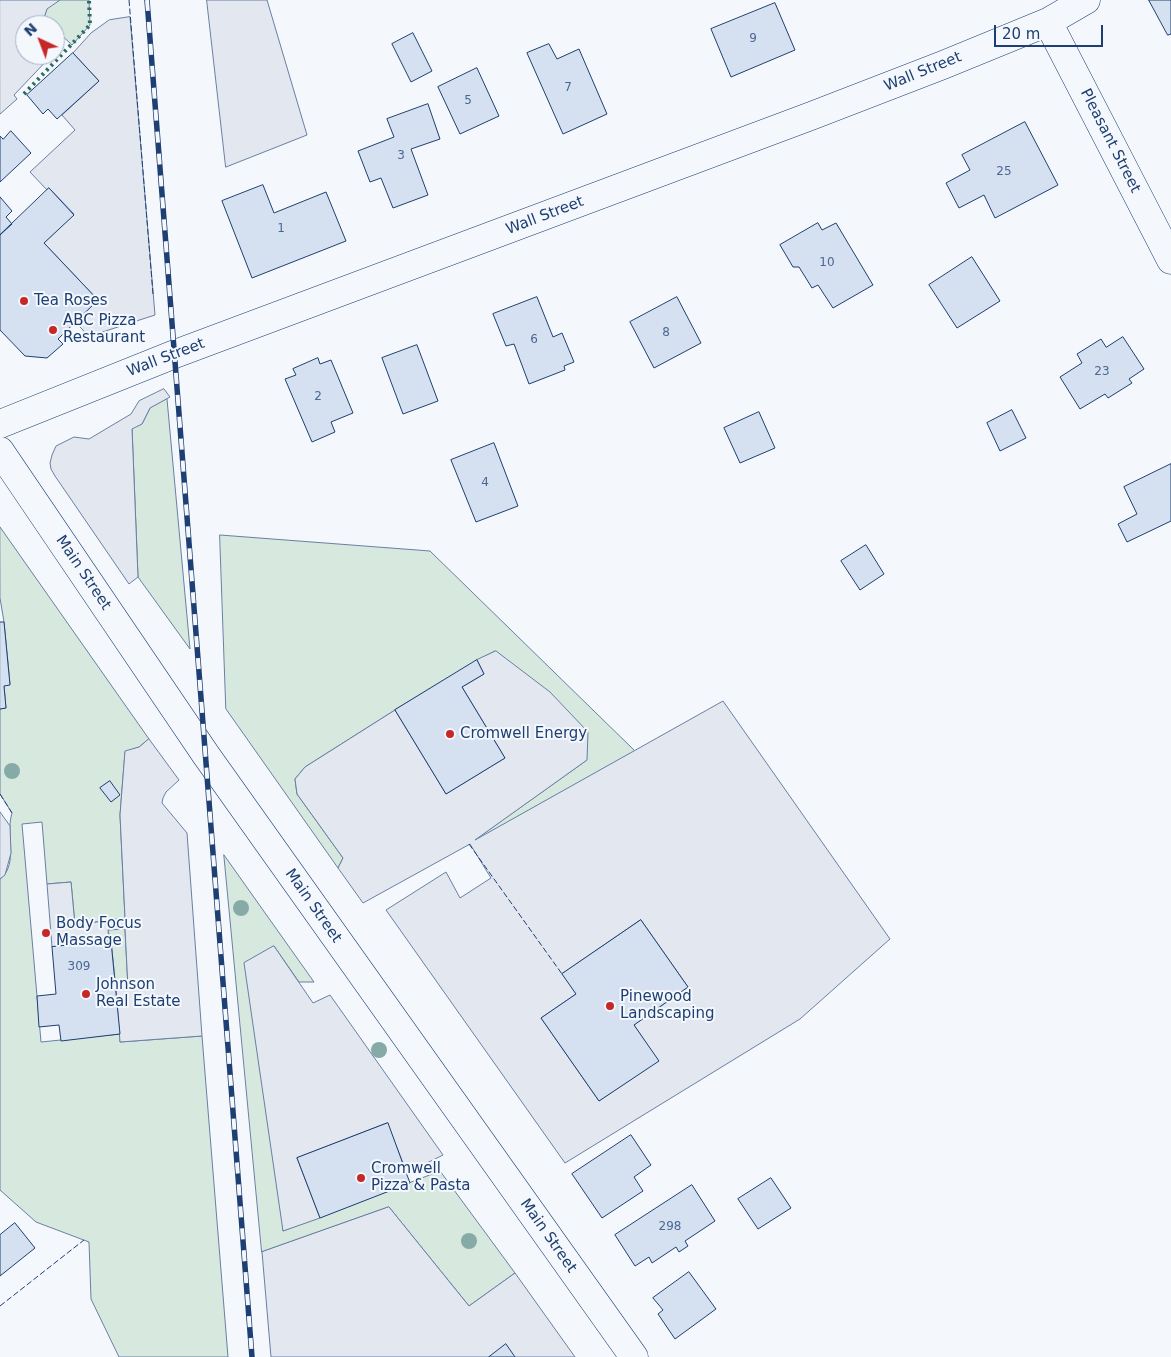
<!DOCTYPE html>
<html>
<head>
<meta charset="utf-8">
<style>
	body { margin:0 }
	#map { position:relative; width:1171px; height:1357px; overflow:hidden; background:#f4f7fb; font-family:"DejaVu Sans",sans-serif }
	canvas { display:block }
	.north { position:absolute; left:15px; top:15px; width:50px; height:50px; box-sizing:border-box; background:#f4f7fb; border:1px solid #9eadc5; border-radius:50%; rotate:317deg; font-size:14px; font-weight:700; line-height:20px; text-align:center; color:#1d3f73 }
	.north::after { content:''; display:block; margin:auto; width:18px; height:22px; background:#c62828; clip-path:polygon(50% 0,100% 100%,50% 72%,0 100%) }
	.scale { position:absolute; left:994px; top:25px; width:109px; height:22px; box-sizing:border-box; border:2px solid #1d3f73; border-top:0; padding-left:6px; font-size:15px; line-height:18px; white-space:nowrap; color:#1d3f73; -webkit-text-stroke:4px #f4f7fb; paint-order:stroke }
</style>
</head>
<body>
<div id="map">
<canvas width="1171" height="1357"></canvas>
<div class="north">N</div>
<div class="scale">20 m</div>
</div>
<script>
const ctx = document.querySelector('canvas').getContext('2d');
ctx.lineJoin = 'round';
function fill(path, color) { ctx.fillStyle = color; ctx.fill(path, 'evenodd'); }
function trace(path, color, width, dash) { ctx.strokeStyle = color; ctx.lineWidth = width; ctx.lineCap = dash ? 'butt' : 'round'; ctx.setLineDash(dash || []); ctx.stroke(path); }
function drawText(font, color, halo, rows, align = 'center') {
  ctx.font = font + ' "DejaVu Sans",sans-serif'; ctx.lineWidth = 4; ctx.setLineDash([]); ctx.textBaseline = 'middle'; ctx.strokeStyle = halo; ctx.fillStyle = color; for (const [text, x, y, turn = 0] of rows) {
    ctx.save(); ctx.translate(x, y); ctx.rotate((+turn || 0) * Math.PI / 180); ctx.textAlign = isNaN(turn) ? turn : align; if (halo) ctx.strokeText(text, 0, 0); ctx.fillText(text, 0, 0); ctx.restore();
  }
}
const green = new Path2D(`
	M 60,0 L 89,0 L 90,25 L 72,45 L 55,29 L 55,25 L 51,25 L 44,18 L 47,8 Z
	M 167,399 L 190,649 L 138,577 L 132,428 L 142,424 L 150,408 Z
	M 0,527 L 149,739 L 139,747 L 125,752 L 120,815 L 125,918 L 75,925 L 71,882 L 47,884 L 42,822 L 22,824 L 41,1042 L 120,1034 L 120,1042 L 202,1036 L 228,1357 L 119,1357 L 91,1299 L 89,1242 L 36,1222 L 0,1190 L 0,879 C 16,867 9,842 10,825 C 10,821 11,817 12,813 L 0,794 L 0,709 L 6,708 L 4,686 L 10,684 L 4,622 L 0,598 Z
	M 220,535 L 430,551 L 635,751 L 469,844 L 587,760 L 495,651 L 395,710 L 305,767 L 295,779 L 297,794 L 343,858 L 338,868 L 226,709 Z
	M 224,855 L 314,982 L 299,982 L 274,946 L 283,1231 L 440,1171 L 515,1273 L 469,1306 L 389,1207 L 262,1252 Z
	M 125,929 L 128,988 L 116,989 L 111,941 L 108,930 Z`);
fill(green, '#d7e8df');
trace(green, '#687fa3', 1);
const parking = new Path2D(`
	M 0,0 L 60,0 L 47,9 L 44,18 L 51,25 L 25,25 L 25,55 L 52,55 L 14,95 L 17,99 L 0,114 Z
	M 207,0 L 267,0 L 307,135 L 226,167 Z
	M 130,17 L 155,315 L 87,337 L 83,330 L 75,322 L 98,300 L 44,243 L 74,214 L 49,188 L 47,190 L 30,172 L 75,130 L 62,115 L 99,81 L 73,53 L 91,33 L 109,20 Z
	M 164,389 L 170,397 L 150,408 L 142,424 L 132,429 L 138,577 L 129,584 L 55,476 L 51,469 L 50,463 L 52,455 L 56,446 L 74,437 L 89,439 L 131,414 L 139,401 Z
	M 496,651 L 550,692 L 588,732 L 587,760 L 475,840 L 723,701 L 890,939 L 800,1019 L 565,1163 L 386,910 L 446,872 L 460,898 L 491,878 L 470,844 L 363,903 L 338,868 L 343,858 L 297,794 L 295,779 L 305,767 L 395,710 L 446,794 L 505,758 L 462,687 L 484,674 L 477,660 ZM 641,920 L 688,987 L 634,1025 L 658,1061 L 599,1101 L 541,1018 L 576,994 L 563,974 Z
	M 149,739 L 179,780 L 166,792 L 163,798 L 162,803 L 187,833 L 202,1036 L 120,1042 L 116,989 L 128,988 L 125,929 L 108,930 L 109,942 L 52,947 L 47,884 L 71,882 L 75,925 L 125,918 L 120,815 L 125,751 L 139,747 Z
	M 0,812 L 10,826 L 11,853 L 5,875 L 0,879 Z
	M 274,946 L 313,1003 L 330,995 L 443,1155 L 407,1173 L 387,1123 L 297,1158 L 320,1218 L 283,1231 L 244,963 Z
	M 389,1207 L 469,1306 L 515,1273 L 575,1357 L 271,1357 L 262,1252 Z`);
fill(parking, '#e3e8f0');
trace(parking, '#687fa3', 1);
const building = new Path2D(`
	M 1149,0 L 1171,0 L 1171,34 L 1168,35 Z
	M 775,3 L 795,50 L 731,77 L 711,29 Z
	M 413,33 L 432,71 L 411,82 L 392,44 Z
	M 549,44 L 557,59 L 579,49 L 607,114 L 563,134 L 527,53 Z
	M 73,53 L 99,81 L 57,119 L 48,109 L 43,114 L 27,95 Z
	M 477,68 L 499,116 L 460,134 L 438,87 Z
	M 428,104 L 440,139 L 411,149 L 428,195 L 393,208 L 381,178 L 370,182 L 358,151 L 394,137 L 387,119 Z
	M 1025,122 L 1058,185 L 995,218 L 984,195 L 959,208 L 946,183 L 970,170 L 962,155 Z
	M 11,131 L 31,153 L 0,182 L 0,136 L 3,139 Z
	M 263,185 L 274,213 L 326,192 L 346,241 L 252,278 L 222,201 Z
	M 49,188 L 74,215 L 44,243 L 98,300 L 58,339 L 63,344 L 47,358 L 25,356 L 0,330 L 0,235 Z
	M 0,197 L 12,211 L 6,217 L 12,224 L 0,235 Z
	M 818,223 L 822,230 L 836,223 L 873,285 L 833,308 L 818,285 L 812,288 L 799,267 L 793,267 L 780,245 Z
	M 972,257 L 1000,301 L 957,328 L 929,285 Z
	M 537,297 L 553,337 L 562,333 L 574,362 L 564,366 L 565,370 L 529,384 L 514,344 L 506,346 L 493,314 Z
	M 677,297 L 701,343 L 654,368 L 630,322 Z
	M 1123,337 L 1144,369 L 1129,379 L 1132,383 L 1108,398 L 1105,394 L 1080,409 L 1060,377 L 1082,363 L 1077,354 L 1101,339 L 1106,347 Z
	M 417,345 L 438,401 L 403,414 L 382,358 Z
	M 318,358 L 320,364 L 331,360 L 353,413 L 331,422 L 335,432 L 312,442 L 285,379 L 296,375 L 293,369 Z
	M 1012,410 L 1026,438 L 1000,451 L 987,423 Z
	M 759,412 L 775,448 L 740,463 L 724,428 Z
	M 494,443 L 518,506 L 476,522 L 451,460 Z
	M 1171,464 L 1171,521 L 1127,542 L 1118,524 L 1137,514 L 1124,487 Z
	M 866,545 L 884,574 L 860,590 L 841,561 Z
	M 0,622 L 4,622 L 10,685 L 4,686 L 6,708 L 0,709 Z
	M 477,660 L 484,674 L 462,687 L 505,758 L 446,794 L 395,710 Z
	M 110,781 L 120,795 L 111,802 L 100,788 Z
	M 641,920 L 688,987 L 634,1025 L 659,1061 L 599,1101 L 541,1018 L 576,994 L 562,974 Z
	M 111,941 L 120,1034 L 61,1041 L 59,1025 L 39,1027 L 37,996 L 56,994 L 52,947 Z
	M 388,1123 L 410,1183 L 320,1218 L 297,1158 Z
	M 631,1135 L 651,1165 L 634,1177 L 643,1191 L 602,1218 L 572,1174 Z
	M 771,1178 L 791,1208 L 758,1229 L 738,1199 Z
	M 692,1185 L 715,1221 L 685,1241 L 688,1246 L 679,1252 L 676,1247 L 652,1263 L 649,1257 L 635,1266 L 615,1235 Z
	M 15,1223 L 35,1248 L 0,1276 L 0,1235 Z
	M 689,1272 L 716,1309 L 675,1339 L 658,1314 L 663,1310 L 653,1298 Z
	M 506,1344 L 515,1357 L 489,1357 Z`);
fill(building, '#d5e0f0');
trace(building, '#1d3f73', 1);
const street = new Path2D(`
	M 1048,22 L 1171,260
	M 0,424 L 175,354 L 811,116 L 943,65 L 1048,22 L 1086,0`);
const primary = new Path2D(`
	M 0,451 L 206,755 L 634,1357`);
trace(street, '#1d3f73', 29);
trace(primary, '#1d3f73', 29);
trace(street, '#f4f7fb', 28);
trace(primary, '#f4f7fb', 28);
const rail = new Path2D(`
	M 147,0 L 252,1357`);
trace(rail, '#1d3f73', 5.5);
trace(rail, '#f4f7fb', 4, [11]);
trace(new Path2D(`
	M 24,94 L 90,25 L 89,0`), '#2c6c60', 4, [2.5, 4]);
trace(new Path2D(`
	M 129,0 L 153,294
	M 0,794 L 12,813
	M 469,844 L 562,974
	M 0,1306 L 84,1240`), '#1d3f73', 1, [6, 2.5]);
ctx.fillStyle = '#86aba6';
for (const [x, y] of [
	[12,771],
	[241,908],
	[379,1050],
	[469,1241]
]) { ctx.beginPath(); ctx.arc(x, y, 8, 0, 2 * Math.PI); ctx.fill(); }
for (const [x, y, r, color] of [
	[24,301,5,"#c62828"],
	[53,330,5,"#c62828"],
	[450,734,5,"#c62828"],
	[46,933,5,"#c62828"],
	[86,994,5,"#c62828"],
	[610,1006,5,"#c62828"],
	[361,1178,5,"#c62828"]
]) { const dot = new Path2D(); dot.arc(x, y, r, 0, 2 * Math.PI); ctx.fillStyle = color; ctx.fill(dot); trace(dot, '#f4f7fb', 2); }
drawText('12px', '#4b6792', null, [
	["9",753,39],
	["7",568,88],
	["5",468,101],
	["3",401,156],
	["25",1004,172],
	["1",281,229],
	["10",827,263],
	["8",666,333],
	["6",534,340],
	["23",1102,372],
	["2",318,397],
	["4",485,483],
	["309",79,967],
	["298",670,1227]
]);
drawText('15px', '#1d3f73', '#f4f7fb', [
	["Wall Street",923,72,-22],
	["Pleasant Street",1110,141,63],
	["Wall Street",545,216,-21],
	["Wall Street",166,358,-21],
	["Main Street",83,573,56],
	["Main Street",313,906,55],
	["Main Street",548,1236,55]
]);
drawText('15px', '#1d3f73', '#f4f7fb', [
	["Tea Roses",34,301],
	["ABC Pizza",63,321],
	["Restaurant",63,338],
	["Cromwell Energy",460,734],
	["Body Focus",56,924],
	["Massage",56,941],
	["Johnson",96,985],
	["Real Estate",96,1002],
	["Pinewood",620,997],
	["Landscaping",620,1014],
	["Cromwell",371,1169],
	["Pizza & Pasta",371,1186]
], 'left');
</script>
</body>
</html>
